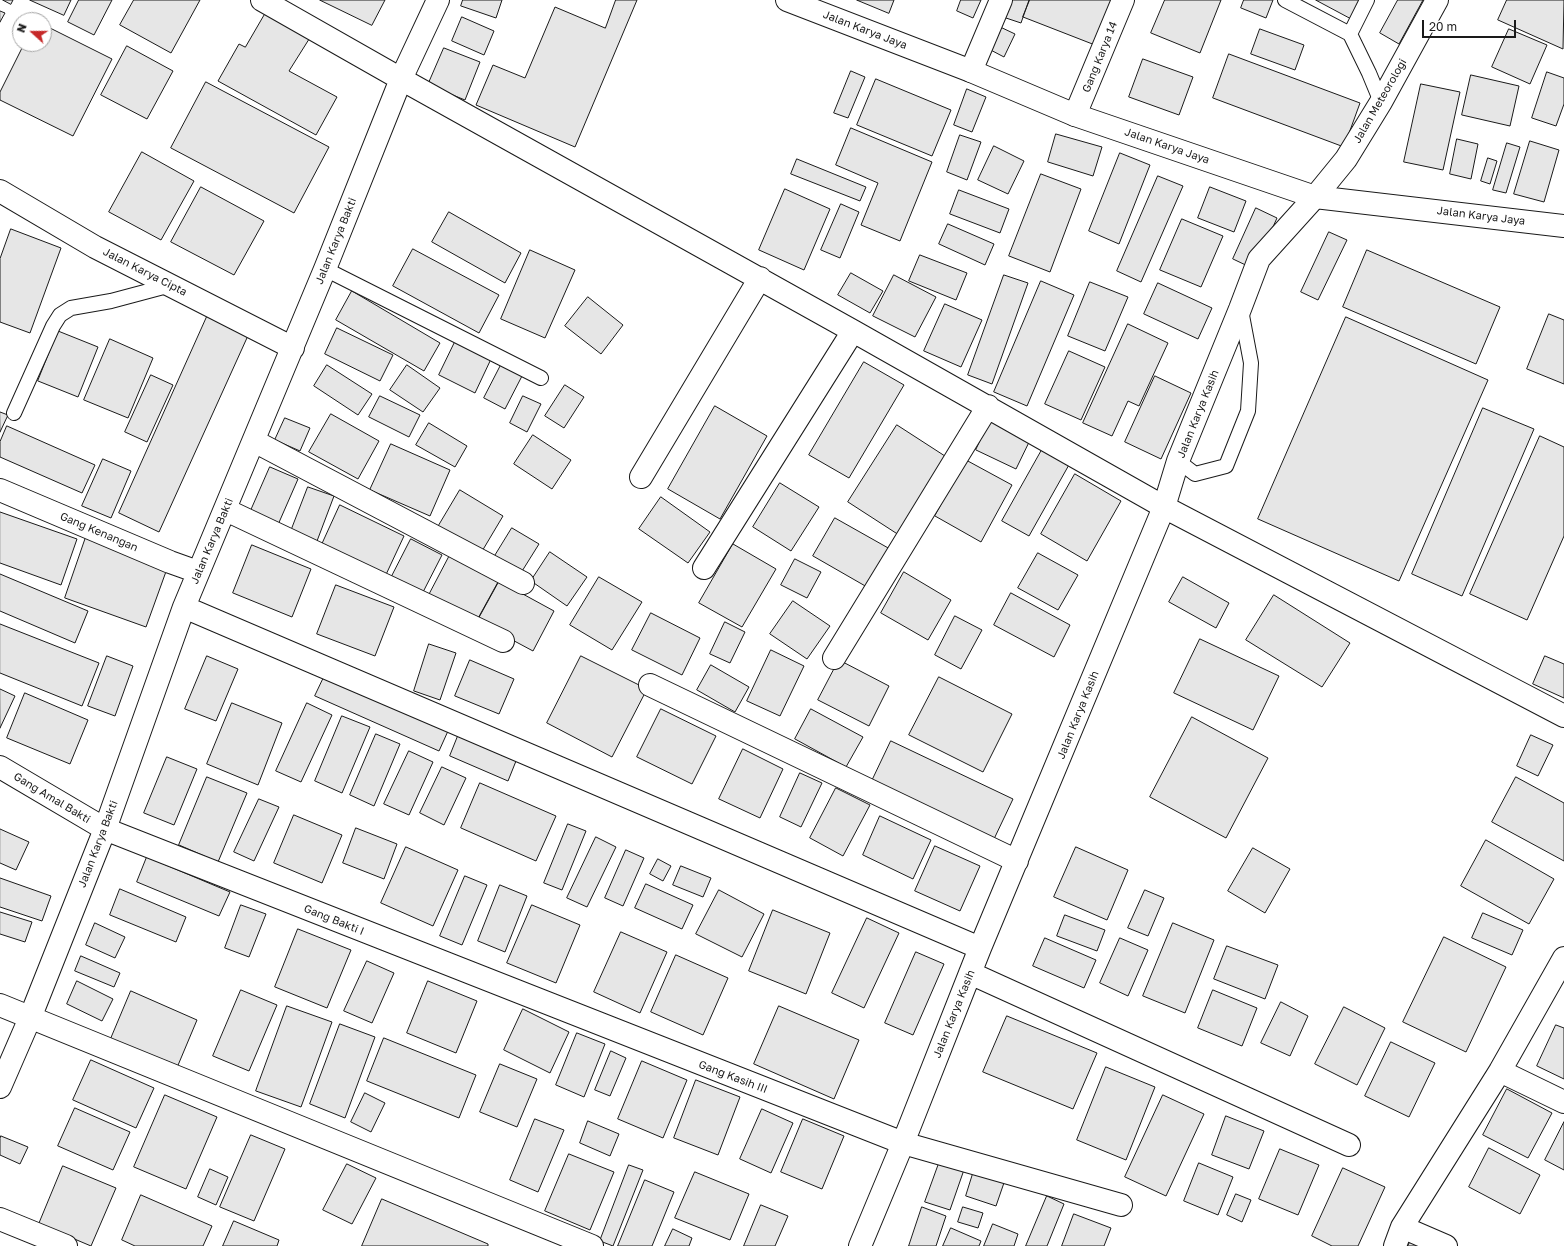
<!DOCTYPE html>
<html>
<head>
<meta charset="utf-8">
<style>
	body { margin:0 }
	#map { position:relative; width:1564px; height:1246px; overflow:hidden; background:#fff; font-family:"Golos Text",sans-serif }
	canvas { display:block }
	.north { position:absolute; left:12px; top:12px; width:40px; height:40px; box-sizing:border-box; background:#fff; border:1px solid #a3a3a3; border-radius:50%; rotate:291deg; font-size:11px; font-weight:700; line-height:16px; text-align:center; color:#1a1a1a }
	.north::after { content:''; display:block; margin:auto; width:14px; height:18px; background:#c62828; clip-path:polygon(50% 0,100% 100%,50% 72%,0 100%) }
	.scale { position:absolute; left:1422px; top:20px; width:94px; height:18px; box-sizing:border-box; border:2px solid #1a1a1a; border-top:0; padding-left:5px; font-size:12px; line-height:14px; white-space:nowrap; color:#1a1a1a; -webkit-text-stroke:3px #fff; paint-order:stroke }
</style>
</head>
<body>
<div id="map">
<canvas width="1564" height="1246"></canvas>
<div class="north">N</div>
<div class="scale">20 m</div>
</div>
<script>
const ctx = document.querySelector('canvas').getContext('2d');
ctx.lineJoin = 'round';
function fill(path, color) { ctx.fillStyle = color; ctx.fill(path, 'evenodd'); }
function trace(path, color, width, dash) { ctx.strokeStyle = color; ctx.lineWidth = width; ctx.lineCap = dash ? 'butt' : 'round'; ctx.setLineDash(dash || []); ctx.stroke(path); }
function drawText(font, color, halo, rows, align = 'center') {
  ctx.font = font + ' "Golos Text",sans-serif'; ctx.lineWidth = 3; ctx.setLineDash([]); ctx.textBaseline = 'middle'; ctx.strokeStyle = halo; ctx.fillStyle = color; for (const [text, x, y, turn = 0] of rows) {
    ctx.save(); ctx.translate(x, y); ctx.rotate((+turn || 0) * Math.PI / 180); ctx.textAlign = isNaN(turn) ? turn : align; if (halo) ctx.strokeText(text, 0, 0); ctx.fillText(text, 0, 0); ctx.restore();
  }
}
const building = new Path2D(`
	M 3,0 L 13,0 L 11,4 Z
	M 30,0 L 71,0 L 64,15 Z
	M 79,0 L 112,0 L 94,35 L 68,22 Z
	M 134,0 L 200,0 L 171,53 L 120,25 Z
	M 320,0 L 385,0 L 372,25 Z
	M 463,0 L 502,0 L 496,18 L 461,6 Z
	M 616,0 L 637,0 L 575,147 L 476,105 L 493,65 L 525,78 L 555,7 L 605,28 Z
	M 857,0 L 894,0 L 889,13 Z
	M 961,0 L 981,0 L 973,18 L 957,11 Z
	M 1003,0 L 1029,0 L 1021,23 L 997,15 Z
	M 1030,0 L 1112,0 L 1095,45 L 1023,17 Z
	M 1165,0 L 1221,0 L 1200,53 L 1151,33 Z
	M 1244,0 L 1273,0 L 1266,18 L 1241,8 Z
	M 1316,0 L 1362,0 L 1352,19 Z
	M 1398,0 L 1423,0 L 1399,44 L 1380,33 Z
	M 1507,0 L 1564,0 L 1563,49 L 1498,20 Z
	M 268,9 L 311,36 L 289,71 L 337,97 L 316,135 L 218,81 L 239,44 L 245,47 Z
	M 0,11 L 5,13 L 0,22 Z
	M 462,17 L 494,31 L 484,55 L 452,41 Z
	M 44,25 L 112,59 L 73,136 L 0,100 L 0,92 L 24,44 L 44,44 Z
	M 996,25 L 1015,34 L 1004,57 L 985,47 Z
	M 1260,29 L 1304,45 L 1295,70 L 1251,54 Z
	M 1509,29 L 1547,45 L 1530,84 L 1492,67 Z
	M 127,46 L 173,71 L 147,119 L 101,95 Z
	M 444,48 L 480,62 L 465,100 L 428,85 Z
	M 1229,54 L 1360,103 L 1344,147 L 1213,98 Z
	M 1143,59 L 1193,77 L 1179,115 L 1129,97 Z
	M 851,71 L 865,77 L 848,118 L 834,113 Z
	M 1547,72 L 1564,78 L 1564,104 L 1556,126 L 1532,118 Z
	M 1471,75 L 1519,86 L 1510,126 L 1462,115 Z
	M 876,79 L 951,110 L 932,156 L 857,125 Z
	M 206,82 L 329,147 L 294,213 L 171,148 Z
	M 1421,84 L 1460,92 L 1443,170 L 1404,162 Z
	M 967,89 L 986,97 L 972,132 L 954,125 Z
	M 851,128 L 932,162 L 900,241 L 861,225 L 878,183 L 836,165 Z
	M 1056,134 L 1102,147 L 1093,176 L 1048,162 Z
	M 960,135 L 981,142 L 967,180 L 947,172 Z
	M 1457,139 L 1478,144 L 1471,179 L 1450,174 Z
	M 1530,141 L 1559,150 L 1544,202 L 1514,194 Z
	M 1507,143 L 1520,147 L 1506,193 L 1493,190 Z
	M 994,146 L 1024,161 L 1008,194 L 978,180 Z
	M 142,152 L 194,181 L 161,240 L 109,212 Z
	M 1120,153 L 1150,165 L 1119,244 L 1089,231 Z
	M 1488,158 L 1497,161 L 1490,184 L 1481,181 Z
	M 797,159 L 866,187 L 860,201 L 791,174 Z
	M 1041,174 L 1081,189 L 1050,272 L 1009,256 Z
	M 1158,176 L 1183,186 L 1141,282 L 1117,271 Z
	M 201,187 L 264,221 L 234,275 L 171,242 Z
	M 1210,187 L 1246,201 L 1234,232 L 1198,218 Z
	M 785,189 L 830,209 L 804,270 L 759,250 Z
	M 959,190 L 1009,209 L 1000,233 L 950,214 Z
	M 841,204 L 859,212 L 840,258 L 821,250 Z
	M 1256,208 L 1277,218 L 1254,269 L 1233,259 Z
	M 449,212 L 521,253 L 505,283 L 432,242 Z
	M 1182,219 L 1223,236 L 1201,287 L 1160,270 Z
	M 948,224 L 994,244 L 985,265 L 939,244 Z
	M 11,229 L 61,248 L 30,333 L 0,322 L 0,259 Z
	M 1329,232 L 1347,240 L 1318,300 L 1301,292 Z
	M 413,249 L 499,295 L 479,333 L 393,286 Z
	M 530,250 L 575,270 L 545,338 L 501,319 Z
	M 1367,250 L 1500,307 L 1476,364 L 1343,307 Z
	M 920,255 L 967,273 L 956,300 L 909,281 Z
	M 851,273 L 883,291 L 870,313 L 838,295 Z
	M 894,275 L 936,297 L 915,337 L 873,316 Z
	M 1004,275 L 1028,283 L 992,384 L 968,375 Z
	M 1041,281 L 1074,295 L 1027,406 L 994,392 Z
	M 1090,282 L 1128,297 L 1105,351 L 1068,336 Z
	M 1158,283 L 1212,308 L 1198,339 L 1144,314 Z
	M 352,291 L 440,343 L 424,371 L 336,320 Z
	M 588,297 L 623,325 L 601,354 L 565,326 Z
	M 945,304 L 982,320 L 961,367 L 924,351 Z
	M 210,310 L 251,329 L 159,532 L 119,513 Z
	M 1549,314 L 1564,320 L 1564,384 L 1527,369 Z
	M 1346,317 L 1488,380 L 1399,581 L 1258,519 Z
	M 1128,324 L 1168,343 L 1139,406 L 1128,401 L 1112,436 L 1083,423 Z
	M 337,328 L 393,355 L 380,381 L 325,354 Z
	M 58,331 L 98,347 L 78,397 L 38,381 Z
	M 110,339 L 153,358 L 128,418 L 84,400 Z
	M 455,342 L 491,359 L 475,393 L 439,375 Z
	M 1069,351 L 1105,367 L 1081,420 L 1045,404 Z
	M 864,362 L 904,385 L 849,478 L 809,455 Z
	M 327,365 L 372,394 L 358,415 L 314,386 Z
	M 407,365 L 440,388 L 423,412 L 390,390 Z
	M 501,365 L 522,376 L 505,409 L 484,398 Z
	M 151,375 L 173,385 L 147,442 L 125,432 Z
	M 1155,376 L 1191,393 L 1161,459 L 1125,442 Z
	M 565,385 L 584,397 L 564,428 L 545,416 Z
	M 380,396 L 420,415 L 409,437 L 369,417 Z
	M 523,396 L 541,404 L 527,432 L 510,423 Z
	M 715,406 L 767,436 L 720,519 L 668,489 Z
	M 1483,408 L 1534,429 L 1462,596 L 1412,574 Z
	M 0,412 L 8,415 L 0,432 Z
	M 331,414 L 379,441 L 358,479 L 309,452 Z
	M 992,416 L 1032,436 L 1016,469 L 976,450 Z
	M 285,418 L 310,428 L 300,451 L 275,440 Z
	M 429,423 L 467,446 L 455,467 L 416,445 Z
	M 897,425 L 948,458 L 899,535 L 848,502 Z
	M 7,426 L 95,465 L 82,493 L 0,457 L 0,442 Z
	M 533,435 L 571,460 L 552,489 L 514,464 Z
	M 1540,436 L 1564,447 L 1564,536 L 1527,620 L 1470,594 Z
	M 391,444 L 450,470 L 430,516 L 370,490 Z
	M 1043,448 L 1070,463 L 1029,536 L 1002,521 Z
	M 103,459 L 131,471 L 111,518 L 82,506 Z
	M 966,460 L 1012,485 L 981,542 L 935,516 Z
	M 270,467 L 298,479 L 277,527 L 249,515 Z
	M 1075,474 L 1121,501 L 1087,561 L 1041,534 Z
	M 780,483 L 819,507 L 791,551 L 753,527 Z
	M 308,487 L 334,496 L 314,549 L 288,539 Z
	M 460,490 L 503,516 L 478,558 L 435,532 Z
	M 661,497 L 710,532 L 688,563 L 639,529 Z
	M 340,505 L 404,536 L 383,581 L 319,551 Z
	M 0,512 L 77,539 L 61,585 L 0,563 Z
	M 835,518 L 890,549 L 867,587 L 813,556 Z
	M 512,528 L 539,544 L 519,576 L 493,559 Z
	M 86,537 L 168,566 L 146,627 L 65,598 Z
	M 411,539 L 442,555 L 421,596 L 390,580 Z
	M 733,544 L 776,569 L 742,627 L 699,603 Z
	M 252,545 L 311,569 L 292,617 L 233,593 Z
	M 550,552 L 587,577 L 567,606 L 531,581 Z
	M 1038,553 L 1078,575 L 1058,610 L 1018,588 Z
	M 450,555 L 499,581 L 477,621 L 429,595 Z
	M 795,559 L 821,572 L 807,598 L 781,585 Z
	M 904,572 L 951,600 L 928,640 L 881,613 Z
	M 0,574 L 88,611 L 75,643 L 0,611 Z
	M 599,577 L 642,602 L 612,650 L 570,625 Z
	M 1183,577 L 1229,603 L 1216,628 L 1169,602 Z
	M 499,581 L 554,611 L 533,651 L 477,621 Z
	M 336,585 L 394,607 L 375,656 L 317,634 Z
	M 1011,593 L 1070,625 L 1054,657 L 994,625 Z
	M 1274,595 L 1350,643 L 1322,687 L 1246,640 Z
	M 793,601 L 830,626 L 807,659 L 770,634 Z
	M 651,613 L 700,638 L 682,675 L 632,650 Z
	M 955,616 L 982,630 L 961,669 L 935,655 Z
	M 725,622 L 745,632 L 730,663 L 710,654 Z
	M 0,624 L 99,663 L 82,706 L 0,673 Z
	M 1200,639 L 1279,676 L 1253,730 L 1174,693 Z
	M 429,644 L 456,653 L 440,700 L 414,691 Z
	M 771,650 L 804,666 L 780,716 L 747,701 Z
	M 107,656 L 133,666 L 115,716 L 88,706 Z
	M 207,656 L 238,669 L 216,721 L 185,709 Z
	M 581,656 L 647,689 L 612,757 L 547,723 Z
	M 1545,656 L 1564,664 L 1564,698 L 1533,684 Z
	M 470,660 L 514,679 L 499,714 L 455,696 Z
	M 839,660 L 889,686 L 869,726 L 818,700 Z
	M 711,665 L 749,687 L 735,712 L 697,690 Z
	M 325,675 L 448,731 L 439,751 L 315,696 Z
	M 939,677 L 1012,714 L 983,772 L 909,735 Z
	M 0,689 L 15,696 L 0,728 Z
	M 25,693 L 88,720 L 70,764 L 7,738 Z
	M 232,703 L 282,723 L 258,785 L 207,764 Z
	M 307,703 L 332,715 L 301,782 L 276,771 Z
	M 661,709 L 716,736 L 692,784 L 637,757 Z
	M 811,709 L 863,737 L 846,767 L 795,739 Z
	M 342,716 L 370,727 L 342,793 L 315,781 Z
	M 1192,717 L 1268,758 L 1226,838 L 1150,797 Z
	M 376,734 L 400,744 L 374,806 L 350,795 Z
	M 1531,735 L 1553,745 L 1538,776 L 1517,766 Z
	M 458,736 L 516,761 L 508,781 L 450,756 Z
	M 891,741 L 1013,799 L 994,839 L 872,781 Z
	M 743,749 L 783,769 L 760,818 L 719,799 Z
	M 409,751 L 433,762 L 409,815 L 384,804 Z
	M 167,757 L 197,769 L 174,825 L 144,813 Z
	M 442,767 L 466,778 L 444,825 L 420,813 Z
	M 800,773 L 822,783 L 801,827 L 780,817 Z
	M 207,777 L 247,793 L 218,862 L 179,845 Z
	M 1516,777 L 1564,803 L 1564,861 L 1492,822 Z
	M 480,783 L 556,816 L 536,861 L 461,828 Z
	M 836,788 L 870,805 L 843,856 L 810,838 Z
	M 259,799 L 279,807 L 254,861 L 234,852 Z
	M 294,815 L 342,835 L 322,883 L 274,863 Z
	M 880,816 L 931,840 L 913,879 L 863,855 Z
	M 568,824 L 586,831 L 562,890 L 544,883 Z
	M 356,828 L 397,844 L 384,879 L 343,863 Z
	M 0,829 L 29,842 L 16,870 L 0,863 Z
	M 596,837 L 616,847 L 587,907 L 567,898 Z
	M 1486,840 L 1554,879 L 1529,924 L 1461,886 Z
	M 935,846 L 980,866 L 960,911 L 915,891 Z
	M 406,847 L 458,870 L 433,926 L 381,903 Z
	M 1076,847 L 1128,870 L 1107,920 L 1054,897 Z
	M 1253,848 L 1290,869 L 1265,913 L 1228,891 Z
	M 626,850 L 644,858 L 623,906 L 605,898 Z
	M 147,857 L 230,892 L 219,916 L 137,882 Z
	M 658,859 L 671,866 L 663,881 L 650,874 Z
	M 681,866 L 711,878 L 703,897 L 673,885 Z
	M 465,876 L 487,885 L 462,945 L 440,936 Z
	M 0,878 L 51,896 L 42,921 L 0,907 Z
	M 646,884 L 693,905 L 682,929 L 635,908 Z
	M 500,885 L 527,896 L 505,952 L 478,941 Z
	M 120,889 L 186,917 L 176,942 L 110,915 Z
	M 719,890 L 764,914 L 742,957 L 696,934 Z
	M 1145,890 L 1164,898 L 1148,936 L 1128,928 Z
	M 241,905 L 266,914 L 249,957 L 225,948 Z
	M 532,905 L 580,925 L 556,983 L 507,963 Z
	M 773,910 L 830,933 L 806,994 L 749,971 Z
	M 0,912 L 32,922 L 25,942 L 0,934 Z
	M 1483,913 L 1523,930 L 1512,955 L 1472,938 Z
	M 1065,915 L 1105,930 L 1097,951 L 1057,936 Z
	M 867,918 L 899,933 L 864,1008 L 832,993 Z
	M 95,923 L 125,937 L 115,958 L 86,945 Z
	M 1173,923 L 1214,940 L 1185,1013 L 1143,996 Z
	M 298,929 L 351,950 L 327,1008 L 275,987 Z
	M 621,932 L 667,952 L 640,1013 L 594,992 Z
	M 1444,937 L 1506,967 L 1466,1052 L 1403,1022 Z
	M 1045,938 L 1096,960 L 1084,988 L 1033,966 Z
	M 1120,938 L 1148,950 L 1128,996 L 1100,983 Z
	M 1227,946 L 1278,965 L 1265,999 L 1214,979 Z
	M 916,952 L 944,964 L 913,1035 L 885,1023 Z
	M 676,955 L 728,978 L 703,1035 L 651,1012 Z
	M 81,956 L 120,973 L 114,987 L 75,971 Z
	M 367,961 L 394,973 L 372,1023 L 344,1011 Z
	M 77,981 L 113,999 L 102,1021 L 67,1004 Z
	M 428,981 L 477,1001 L 456,1053 L 407,1033 Z
	M 241,990 L 277,1005 L 249,1071 L 213,1056 Z
	M 1213,990 L 1257,1008 L 1242,1046 L 1198,1028 Z
	M 131,991 L 197,1020 L 176,1070 L 110,1041 Z
	M 1281,1002 L 1308,1016 L 1290,1056 L 1261,1043 Z
	M 287,1006 L 332,1022 L 301,1107 L 256,1091 Z
	M 779,1006 L 859,1040 L 834,1099 L 754,1064 Z
	M 1344,1007 L 1385,1028 L 1357,1085 L 1315,1064 Z
	M 523,1009 L 569,1032 L 550,1073 L 504,1050 Z
	M 1007,1016 L 1097,1053 L 1073,1109 L 983,1072 Z
	M 340,1024 L 375,1037 L 345,1118 L 310,1104 Z
	M 1556,1025 L 1564,1028 L 1564,1079 L 1537,1066 Z
	M 577,1033 L 605,1044 L 584,1097 L 556,1085 Z
	M 384,1038 L 476,1075 L 459,1118 L 367,1081 Z
	M 1391,1042 L 1435,1063 L 1409,1117 L 1365,1096 Z
	M 611,1051 L 626,1058 L 610,1096 L 595,1090 Z
	M 91,1060 L 154,1088 L 136,1128 L 73,1100 Z
	M 642,1061 L 687,1080 L 663,1138 L 618,1119 Z
	M 500,1064 L 537,1079 L 517,1127 L 480,1112 Z
	M 1106,1067 L 1155,1087 L 1126,1160 L 1077,1140 Z
	M 696,1080 L 740,1097 L 718,1155 L 674,1138 Z
	M 1507,1089 L 1552,1113 L 1528,1158 L 1483,1135 Z
	M 365,1093 L 385,1103 L 371,1132 L 351,1122 Z
	M 165,1095 L 217,1117 L 186,1189 L 134,1167 Z
	M 1163,1095 L 1204,1114 L 1166,1196 L 1125,1177 Z
	M 75,1108 L 130,1132 L 113,1170 L 58,1146 Z
	M 762,1109 L 793,1123 L 771,1173 L 740,1159 Z
	M 1226,1116 L 1264,1131 L 1249,1169 L 1212,1155 Z
	M 535,1119 L 564,1130 L 538,1192 L 510,1180 Z
	M 803,1119 L 844,1136 L 822,1189 L 781,1172 Z
	M 588,1121 L 619,1134 L 610,1156 L 580,1143 Z
	M 1564,1122 L 1564,1170 L 1545,1160 Z
	M 251,1135 L 285,1149 L 254,1221 L 220,1207 Z
	M 1,1136 L 28,1147 L 20,1164 L 0,1155 L 0,1139 Z
	M 1489,1148 L 1540,1175 L 1520,1214 L 1469,1187 Z
	M 1280,1149 L 1319,1165 L 1298,1215 L 1259,1199 Z
	M 569,1154 L 614,1172 L 590,1230 L 545,1211 Z
	M 942,1155 L 966,1164 L 950,1210 L 925,1202 Z
	M 1199,1163 L 1233,1177 L 1218,1215 L 1184,1201 Z
	M 347,1164 L 376,1178 L 352,1224 L 323,1210 Z
	M 976,1164 L 1007,1174 L 996,1206 L 966,1196 Z
	M 629,1165 L 643,1170 L 613,1246 L 600,1241 Z
	M 63,1166 L 116,1188 L 91,1246 L 39,1224 Z
	M 1343,1168 L 1385,1187 L 1358,1246 L 1332,1246 L 1312,1236 Z
	M 210,1169 L 228,1177 L 216,1205 L 198,1197 Z
	M 695,1172 L 749,1194 L 730,1240 L 675,1218 Z
	M 645,1180 L 674,1192 L 652,1246 L 618,1246 Z
	M 1236,1194 L 1251,1200 L 1242,1222 L 1227,1215 Z
	M 141,1195 L 212,1226 L 203,1246 L 135,1246 L 122,1240 Z
	M 1047,1196 L 1064,1204 L 1047,1246 L 1026,1246 Z
	M 382,1199 L 488,1244 L 488,1246 L 362,1246 Z
	M 761,1205 L 788,1216 L 775,1246 L 744,1246 Z
	M 922,1207 L 946,1216 L 936,1246 L 909,1246 Z
	M 963,1207 L 983,1213 L 978,1228 L 958,1222 Z
	M 1074,1214 L 1111,1228 L 1104,1246 L 1062,1246 Z
	M 234,1221 L 279,1240 L 277,1246 L 223,1246 Z
	M 993,1224 L 1018,1234 L 1014,1246 L 984,1246 Z
	M 951,1228 L 981,1241 L 979,1246 L 943,1246 Z
	M 673,1229 L 692,1238 L 689,1246 L 665,1246 Z
	M 1410,1242 L 1420,1246 L 1408,1246 Z`);
fill(building, '#e6e6e6');
trace(building, '#1a1a1a', 1);
const lane = new Path2D(`
	M 1285,0 L 1350,34 L 1369,73 L 1381,102
	M 1350,34 L 1367,0
	M 325,269 L 541,378
	M 14,413 L 53,326 L 60,315 L 71,308 L 111,301 L 171,285
	M 1178,461 L 1195,474 L 1226,466 L 1248,411 L 1251,363 L 1241,310`);
const street = new Path2D(`
	M 262,0 L 401,79 L 853,331 L 1164,507 L 1564,716
	M 971,71 L 1001,0
	M 1075,115 L 1123,0
	M 0,191 L 95,247 L 293,348
	M 254,441 L 523,583
	M 641,477 L 760,278
	M 0,490 L 170,562 L 198,572
	M 226,510 L 503,641
	M 704,568 L 853,331
	M 184,607 L 980,948
	M 834,658 L 988,406
	M 650,685 L 1017,861
	M 0,767 L 105,829 L 903,1143 L 1121,1205
	M 970,973 L 1349,1145
	M 0,1005 L 592,1246
	M 1500,1071 L 1564,1102
	M 0,1087 L 30,1018 L 105,829 L 184,607 L 325,269 L 401,79 L 438,0
	M 0,1219 L 66,1246
	M 1402,1227 L 1446,1246
	M 860,1246 L 903,1143 L 980,948 L 1164,507 L 1178,461 L 1240,309 L 1259,259 L 1315,197 L 1346,159 L 1381,102 L 1437,0
	M 1395,1246 L 1402,1227 L 1500,1071 L 1564,958`);
const secondary = new Path2D(`
	M 787,0 L 971,71 L 1075,115 L 1315,197 L 1564,226`);
trace(lane, '#1a1a1a', 16);
trace(street, '#1a1a1a', 24);
trace(secondary, '#1a1a1a', 24);
trace(lane, '#fff', 14);
trace(street, '#fff', 22);
trace(secondary, '#fff', 22);
drawText('11px', '#1a1a1a', '#fff', [
	["Jalan Karya Jaya",865,30,21],
	["Gang Karya 14",1100,57,-68],
	["Jalan Meteorologi",1380,101,-60],
	["Jalan Karya Jaya",1167,146,19],
	["Jalan Karya Jaya",1481,216,7],
	["Jalan Karya Bakti",336,241,-68],
	["Jalan Karya Cipta",145,272,27],
	["Jalan Karya Kasih",1198,414,-68],
	["Gang Kenangan",99,532,23],
	["Jalan Karya Bakti",212,541,-67],
	["Jalan Karya Kasih",1078,715,-68],
	["Gang Amal Bakti",52,798,31],
	["Jalan Karya Bakti",98,844,-69],
	["Gang Bakti I",334,920,22],
	["Jalan Karya Kasih",954,1014,-68],
	["Gang Kasih III",733,1077,21]
]);
</script>
</body>
</html>
